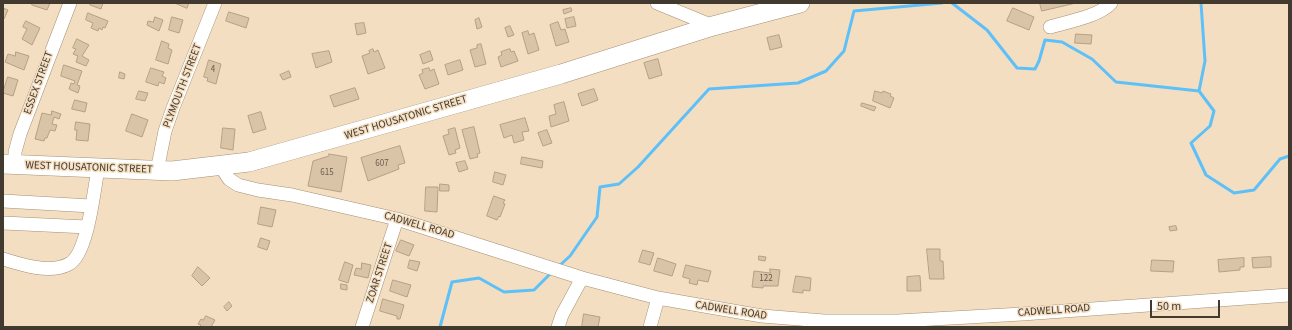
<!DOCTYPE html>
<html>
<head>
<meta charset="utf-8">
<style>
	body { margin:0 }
	#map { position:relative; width:1292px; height:330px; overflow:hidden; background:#f4dec1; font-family:"Source Sans 3",sans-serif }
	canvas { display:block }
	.frame { position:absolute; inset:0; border:4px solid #433a2f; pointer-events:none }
	.scale { position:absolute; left:1150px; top:300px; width:70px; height:18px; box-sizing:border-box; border:2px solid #433a2f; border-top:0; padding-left:5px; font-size:12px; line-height:14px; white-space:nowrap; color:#433a2f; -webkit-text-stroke:3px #f4dec1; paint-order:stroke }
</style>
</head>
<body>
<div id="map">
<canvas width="1292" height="330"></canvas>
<div class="frame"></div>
<div class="scale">50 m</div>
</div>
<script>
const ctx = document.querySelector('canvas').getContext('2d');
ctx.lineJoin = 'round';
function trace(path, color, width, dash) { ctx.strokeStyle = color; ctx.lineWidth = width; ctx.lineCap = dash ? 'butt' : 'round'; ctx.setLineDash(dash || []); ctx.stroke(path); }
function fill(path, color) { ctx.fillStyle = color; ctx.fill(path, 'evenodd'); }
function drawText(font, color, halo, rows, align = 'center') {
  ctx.font = font + ' "Source Sans 3",sans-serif'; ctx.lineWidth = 3; ctx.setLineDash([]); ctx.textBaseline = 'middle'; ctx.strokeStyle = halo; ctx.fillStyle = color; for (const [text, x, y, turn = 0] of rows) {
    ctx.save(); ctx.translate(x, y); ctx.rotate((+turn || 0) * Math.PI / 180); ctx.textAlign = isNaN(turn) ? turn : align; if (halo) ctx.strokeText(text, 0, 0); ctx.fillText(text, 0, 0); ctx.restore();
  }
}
trace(new Path2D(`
	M 952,3 L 987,30 L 1017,68 L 1035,69 L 1039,61 L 1045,40 L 1062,42 L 1092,59 L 1116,82 L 1199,91 L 1214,111 L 1210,126 L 1191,143 L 1206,175 L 1234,193 L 1254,190 L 1280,159 L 1289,156
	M 1199,91 L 1205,61 L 1201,3
	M 558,267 L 570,256 L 597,217 L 600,187 L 619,184 L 638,167 L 709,89 L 798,83 L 826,71 L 844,51 L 854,11 L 942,3
	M 440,327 L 452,282 L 479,278 L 504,292 L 534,290 L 552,272`), '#5ec0f8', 3);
const building = new Path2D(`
	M 32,3 L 50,3 L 47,10 L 32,5 Z
	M 91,3 L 103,3 L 101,9 L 90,5 Z
	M 175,3 L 189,3 L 187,8 Z
	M 1040,3 L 1076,3 L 1042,11 Z
	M 3,8 L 8,10 L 4,19 L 3,19 Z
	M 571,8 L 572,11 L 564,14 L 563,10 Z
	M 1013,8 L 1034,17 L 1029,30 L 1007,21 Z
	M 229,12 L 249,18 L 246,28 L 226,21 Z
	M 88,13 L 108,21 L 105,28 L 103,27 L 102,30 L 99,28 L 98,31 L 91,28 L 93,23 L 86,20 Z
	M 155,17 L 163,20 L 159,31 L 147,25 L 148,21 L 153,22 Z
	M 172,17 L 183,20 L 179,33 L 169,30 Z
	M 574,17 L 576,26 L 567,28 L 565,19 Z
	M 479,18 L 482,27 L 477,29 L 475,20 Z
	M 26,21 L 40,28 L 32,45 L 22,39 L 27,29 L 23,27 Z
	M 558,22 L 561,30 L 565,29 L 569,42 L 556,46 L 550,25 Z
	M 364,23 L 366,33 L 357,35 L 355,24 Z
	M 510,26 L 514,35 L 508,37 L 505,28 Z
	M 528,31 L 529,35 L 534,33 L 539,50 L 528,54 L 522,33 Z
	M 1076,34 L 1092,35 L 1091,44 L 1075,43 Z
	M 779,35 L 782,47 L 770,50 L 767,38 Z
	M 77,39 L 89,45 L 82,56 L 89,60 L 86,66 L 76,62 L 78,56 L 73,54 L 76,49 L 73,48 Z
	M 162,41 L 169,44 L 168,48 L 172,50 L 168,64 L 156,60 Z
	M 481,44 L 486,64 L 475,67 L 470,50 L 477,48 L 477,45 Z
	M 373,49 L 374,52 L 378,50 L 385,68 L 368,74 L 362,56 L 370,53 L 369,51 Z
	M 510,49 L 511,52 L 514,51 L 518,61 L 501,67 L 498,57 L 502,55 L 501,52 Z
	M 329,51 L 332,62 L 316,68 L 312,54 Z
	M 430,51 L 433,60 L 423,64 L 420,55 Z
	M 16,52 L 29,56 L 24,70 L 5,62 L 8,54 L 15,56 Z
	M 658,59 L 662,75 L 649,79 L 644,63 Z
	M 209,60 L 221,64 L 216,84 L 207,81 L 208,78 L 204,77 Z
	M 460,60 L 463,70 L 448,75 L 445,65 Z
	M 64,65 L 82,71 L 77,85 L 80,86 L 78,93 L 69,89 L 71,83 L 74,84 L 75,81 L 61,76 Z
	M 151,68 L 164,72 L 162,76 L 166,78 L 164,84 L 159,82 L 158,86 L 146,82 Z
	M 429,68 L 430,71 L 434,69 L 439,84 L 425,89 L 419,75 L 423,73 L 422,70 Z
	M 289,71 L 291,77 L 283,80 L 280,75 Z
	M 120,72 L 125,74 L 124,79 L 119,78 Z
	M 8,77 L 18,80 L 13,96 L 3,93 Z
	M 355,88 L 359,99 L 334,107 L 330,96 Z
	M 594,89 L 598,100 L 582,106 L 578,94 Z
	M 139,91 L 148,93 L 145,101 L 136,99 Z
	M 875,91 L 882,93 L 883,91 L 891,94 L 890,96 L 894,98 L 890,108 L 873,101 Z
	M 75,100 L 87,103 L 85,112 L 72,109 Z
	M 564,102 L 569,121 L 551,127 L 549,116 L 556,114 L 554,105 Z
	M 862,103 L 876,107 L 874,111 L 861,106 Z
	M 52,111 L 61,114 L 59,119 L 54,117 L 52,124 L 57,125 L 55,131 L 50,130 L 47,138 L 45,138 L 44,141 L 35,139 L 42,113 L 51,115 Z
	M 261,112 L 266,129 L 253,133 L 248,116 Z
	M 132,114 L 148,120 L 142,137 L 126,131 Z
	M 525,118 L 529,131 L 522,132 L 524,140 L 514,143 L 512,135 L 504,138 L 500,125 Z
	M 76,122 L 90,124 L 88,141 L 76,140 L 77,130 L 75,130 Z
	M 474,127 L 480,153 L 477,154 L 478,157 L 470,159 L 462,130 Z
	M 223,128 L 235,129 L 233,150 L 221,148 Z
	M 455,128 L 460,148 L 455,150 L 456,153 L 449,155 L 443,136 L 449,134 L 448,130 Z
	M 547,130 L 552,143 L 543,146 L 538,133 Z
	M 400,146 L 405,163 L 398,165 L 399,169 L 368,181 L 361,158 Z
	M 329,154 L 347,157 L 341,192 L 308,186 L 313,161 L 329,156 Z
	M 522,157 L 543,161 L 542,168 L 521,164 Z
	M 465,161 L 468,169 L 459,172 L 456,163 Z
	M 495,172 L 506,175 L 503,185 L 493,182 Z
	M 440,184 L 449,185 L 449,191 L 440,191 Z
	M 426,187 L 438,187 L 437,212 L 425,211 Z
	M 494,196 L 505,200 L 503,203 L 505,204 L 500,217 L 499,216 L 497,220 L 487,216 Z
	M 261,207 L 276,210 L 272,227 L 258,224 Z
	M 1176,226 L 1177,230 L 1170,231 L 1169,227 Z
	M 261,238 L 270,241 L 267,250 L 258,247 Z
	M 401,240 L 414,245 L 409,256 L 396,251 Z
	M 927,249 L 940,249 L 940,261 L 943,261 L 944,279 L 930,279 Z
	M 643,250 L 654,253 L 650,265 L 639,262 Z
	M 759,256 L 766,257 L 765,261 L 759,260 Z
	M 1271,257 L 1271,267 L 1253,268 L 1252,258 Z
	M 658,258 L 676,264 L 672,276 L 654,271 Z
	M 1244,258 L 1244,267 L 1240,267 L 1240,270 L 1219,272 L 1218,260 Z
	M 410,260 L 420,262 L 417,271 L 408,268 Z
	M 1152,260 L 1174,261 L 1173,272 L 1151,271 Z
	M 345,262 L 353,265 L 348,283 L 339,280 Z
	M 362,263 L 371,265 L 368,278 L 354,275 L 356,268 L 361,269 Z
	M 686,265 L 711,271 L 708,282 L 698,280 L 697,285 L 689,283 L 690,279 L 683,277 Z
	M 198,267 L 210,278 L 202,286 L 192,276 Z
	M 770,269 L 780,270 L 778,286 L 763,286 L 763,288 L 752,287 L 754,271 L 770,273 Z
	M 796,276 L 811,278 L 810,291 L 803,290 L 803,293 L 793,292 Z
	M 920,276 L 921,291 L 907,291 L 907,277 Z
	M 393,280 L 411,285 L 407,297 L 390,291 Z
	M 341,284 L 347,285 L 347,290 L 341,289 Z
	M 383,299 L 404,305 L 400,319 L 397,319 L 397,316 L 380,311 Z
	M 229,302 L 232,306 L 227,311 L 224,307 Z
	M 584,314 L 600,317 L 598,327 L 582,327 Z
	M 206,316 L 215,320 L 211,327 L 200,327 L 201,325 L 198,324 L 201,319 L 203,320 Z`);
fill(building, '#dac4a8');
trace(building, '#b5a085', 1);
const minor = new Path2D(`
	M 657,3 L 713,26
	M 1050,27 C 1067,22 1100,16 1111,3
	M 15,165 L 15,152 L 20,134 L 70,3
	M 221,167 L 229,179 L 238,185 L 258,190 L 292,195 L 397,219 L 582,278 L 658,298 L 762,316 L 824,321 L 898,321 L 1022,314 L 1289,295
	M 157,171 L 165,131 L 173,108 L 215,3
	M 3,201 L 91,206
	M 3,223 L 87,227
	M 3,259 C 22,265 50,274 69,264 C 88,254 94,189 98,169
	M 362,327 L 397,219
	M 558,327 L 562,315 L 582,278
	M 650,327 L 658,298`);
const highway = new Path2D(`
	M 3,164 L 172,171 L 249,162 L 561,74 L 713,26 L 800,3`);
trace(minor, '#a49075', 14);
trace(highway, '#a49075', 20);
trace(minor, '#fff', 13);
trace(highway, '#fff', 19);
drawText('9px', '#695c4d', null, [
	["4",213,70],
	["607",382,164],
	["615",327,173],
	["122",766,279]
]);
drawText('11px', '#433a2f', '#f4dec1', [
	["ESSEX STREET",39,83,-70],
	["PLYMOUTH STREET",183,86,-69],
	["WEST HOUSATONIC STREET",406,118,-17],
	["WEST HOUSATONIC STREET",89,168,2],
	["CADWELL ROAD",419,226,16],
	["ZOAR STREET",380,273,-72],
	["CADWELL ROAD",731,311,9],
	["CADWELL ROAD",1054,311,-4]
]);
</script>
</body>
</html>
